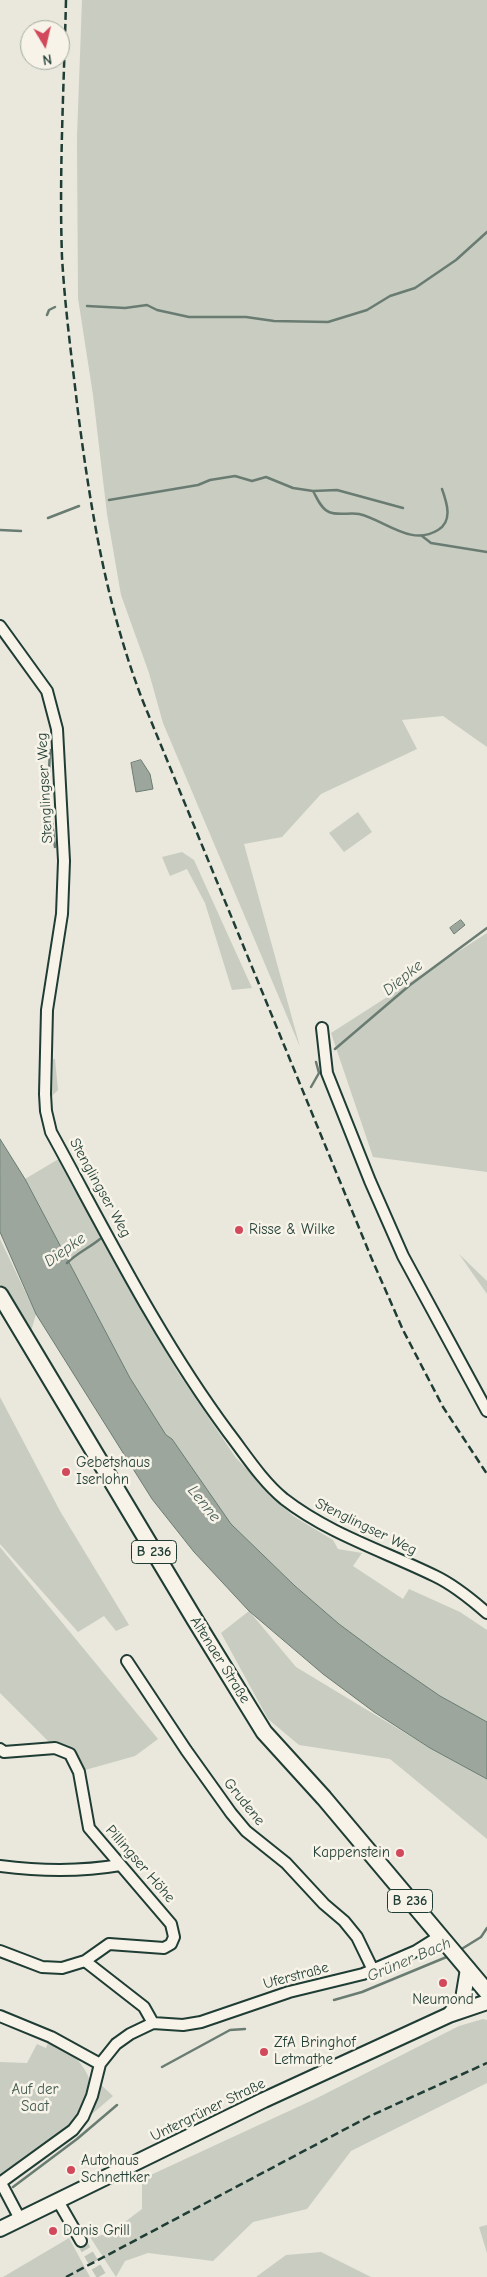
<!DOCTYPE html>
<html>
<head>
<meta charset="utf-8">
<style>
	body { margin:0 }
	#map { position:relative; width:487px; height:2277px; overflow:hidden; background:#eae8dd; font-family:"Comic Neue",sans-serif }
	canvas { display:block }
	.north { position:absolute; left:20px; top:20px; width:50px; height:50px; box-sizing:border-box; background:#f7f3e8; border:1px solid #a1aaa0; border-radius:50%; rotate:171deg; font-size:14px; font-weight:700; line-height:20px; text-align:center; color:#1f3d34 }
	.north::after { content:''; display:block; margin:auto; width:18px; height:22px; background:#d1495b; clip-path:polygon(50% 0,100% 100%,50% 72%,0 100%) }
</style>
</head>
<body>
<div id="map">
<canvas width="487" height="2277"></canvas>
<div class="north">N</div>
</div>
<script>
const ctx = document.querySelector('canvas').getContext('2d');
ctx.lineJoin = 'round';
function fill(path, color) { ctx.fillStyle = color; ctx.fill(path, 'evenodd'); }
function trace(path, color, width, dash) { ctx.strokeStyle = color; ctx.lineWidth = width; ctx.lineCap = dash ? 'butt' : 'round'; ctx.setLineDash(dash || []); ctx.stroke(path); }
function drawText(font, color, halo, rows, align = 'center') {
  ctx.font = font + ' "Comic Neue",sans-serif'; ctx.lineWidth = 5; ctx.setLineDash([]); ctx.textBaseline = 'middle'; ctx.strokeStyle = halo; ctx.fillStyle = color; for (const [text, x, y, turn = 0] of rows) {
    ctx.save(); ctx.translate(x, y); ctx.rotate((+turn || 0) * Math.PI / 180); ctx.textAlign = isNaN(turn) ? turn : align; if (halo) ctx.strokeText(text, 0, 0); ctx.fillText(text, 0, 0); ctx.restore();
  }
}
fill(new Path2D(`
	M 82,0 L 487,0 L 487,747 L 443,716 L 402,720 L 417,749 L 321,794 L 282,837 L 244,844 L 300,1047 L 163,723 L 149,673 L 121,595 L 107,514 L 93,395 L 78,298 L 77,137 Z
	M 358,812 L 372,832 L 344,852 L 329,833 Z
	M 182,852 L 194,860 L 252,988 L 232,990 L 205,903 L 187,869 L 170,876 L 162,857 Z
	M 487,933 L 487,1172 L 373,1157 L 331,1033 Z
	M 53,1059 L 55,1059 L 58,1090 L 52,1096 Z
	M 67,1154 L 105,1246 L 177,1371 L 236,1458 L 293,1516 L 333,1540 L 338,1549 L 362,1553 L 353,1566 L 403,1599 L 409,1589 L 460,1612 L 487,1630 L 487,1722 L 440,1696 L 382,1656 L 339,1624 L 295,1586 L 231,1524 L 172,1439 L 166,1435 L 130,1378 L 25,1179 Z
	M 0,1239 L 36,1314 L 30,1335 L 0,1284 Z
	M 459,1254 L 487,1281 L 487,1294 Z
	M 0,1397 L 60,1511 L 129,1625 L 116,1631 L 104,1616 L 78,1632 L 0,1544 Z
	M 0,1547 L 158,1739 L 135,1756 L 85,1770 C 77,1753 68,1745 50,1743 L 0,1693 Z
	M 249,1611 L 296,1667 L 430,1748 L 487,1779 L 487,1839 L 390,1759 L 299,1745 L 268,1719 L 221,1633 Z
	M 483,2019 L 487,2020 L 487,2083 L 351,2151 L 307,2209 L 253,2222 L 213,2261 L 148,2253 L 125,2261 L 116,2277 L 90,2237 L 109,2234 L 142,2209 L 142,2179 L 315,2099 L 459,2026 Z
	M 48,2042 C 56,2045 66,2049 72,2054 C 79,2061 89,2073 90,2083 C 95,2118 25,2159 0,2177 L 0,2062 L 27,2063 L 37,2044 L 46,2048 Z
	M 98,2082 L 113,2096 L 92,2114 Z
	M 487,2225 L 487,2253 L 479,2227 Z
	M 69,2238 L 90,2277 L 3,2277 Z
	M 321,2252 L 371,2277 L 256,2277 L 286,2255 Z`), '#c8ccc1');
const water = new Path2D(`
	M 141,760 L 150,774 L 153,789 L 136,792 L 131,763 Z
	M 461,920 L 465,925 L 454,934 L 450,928 Z
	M 0,1139 L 25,1179 L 130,1378 L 166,1435 L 172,1439 L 231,1524 L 295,1586 L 339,1624 L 382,1656 L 440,1696 L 487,1722 L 487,1779 L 430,1748 L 374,1712 L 323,1674 L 249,1611 L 194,1552 L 152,1499 L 36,1314 L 0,1232 Z`);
fill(water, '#9ca69c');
trace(water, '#6a7c72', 1);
trace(new Path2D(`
	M 87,306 L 125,308 L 147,305 L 157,310 L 189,317 L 246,317 L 274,321 L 328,322 L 367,310 L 390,296 L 415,288 L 456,260 L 487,232
	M 47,315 L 49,310 L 55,307
	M 313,491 C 317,498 321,509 329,512 C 338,516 350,512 359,514 C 385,520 411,547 438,530 C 453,521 447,503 442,489
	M 109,500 L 198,485 L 210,480 L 235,476 L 252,481 L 266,477 L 293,488 L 313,491 L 337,490 L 403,508
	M 48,518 L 79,506
	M 0,530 L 21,531
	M 422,536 L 431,543 L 487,552
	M 49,772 L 50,750
	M 49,775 L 47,794 L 50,810
	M 52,822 L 55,847
	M 335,1049 L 410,985 L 487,928
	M 311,1087 L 319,1073 L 316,1062
	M 67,1263 C 77,1253 89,1248 100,1239
	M 460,1950 L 481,1937 L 487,1928
	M 334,2000 L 362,1992 L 449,1956
	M 162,2067 L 230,2030 L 245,2029
	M 13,2187 L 77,2139 L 117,2105`), '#6a7c72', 2.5);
trace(new Path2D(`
	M 81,2241 L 102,2277`), '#c1c6bb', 10, [10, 5]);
const minor = new Path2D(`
	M 0,626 L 47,691 L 57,729 L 64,861 L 62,914 L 47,1010 L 45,1094 L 46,1111 L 51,1132 C 107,1234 159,1339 228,1432 C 245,1454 262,1481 284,1499 C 329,1534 384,1551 435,1576 C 454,1585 471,1599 487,1613
	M 322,1028 L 327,1073 L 370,1181 L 403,1256 L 487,1411
	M 127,1661 L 186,1750 L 231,1813 L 246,1831 L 286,1863 L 324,1904 L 344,1921 L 357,1937 L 373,1970
	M 0,1749 L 4,1752 L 55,1748 L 70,1754 L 79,1772 L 89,1828 L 171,1924 L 174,1937 L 171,1944 L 164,1948 L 109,1944 L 85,1961 L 62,1968 L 42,1967 L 0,1951
	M 0,1866 C 40,1871 80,1872 120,1865
	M 85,1961 L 144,2007 L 153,2023
	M 0,2016 L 51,2037 L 100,2064
	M 0,2183 L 73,2130 L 83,2117 L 92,2096 L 100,2064 L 116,2044 L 130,2034 L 153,2023 L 183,2025 L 201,2022 L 289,1992 L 363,1974 L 416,1951 L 440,1936
	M 1,2183 L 20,2219
	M 58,2201 L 81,2241`);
const secondary = new Path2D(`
	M 450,2014 L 463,1999 L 468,1969
	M 0,2229 L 264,2100 L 449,2015 L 487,2002`);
const primary = new Path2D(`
	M 0,1295 L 195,1620 L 264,1732 L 324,1798 L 487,1992`);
trace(minor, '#1f3d34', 14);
trace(secondary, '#1f3d34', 18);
trace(primary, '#1f3d34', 19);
trace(minor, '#f7f3e8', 10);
trace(secondary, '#f7f3e8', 14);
trace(primary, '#f7f3e8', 15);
trace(new Path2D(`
	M 66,0 C 64,85 59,172 62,257 C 65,309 72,360 78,412 C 91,512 106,604 142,699 L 371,1257 L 403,1330 L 443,1407 L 487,1474
	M 66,2277 L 370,2116 L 487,2063`), '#1f3d34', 2.5, [8, 4]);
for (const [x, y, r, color] of [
	[239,1230,5,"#d1495b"],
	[66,1472,5,"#d1495b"],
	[400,1853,5,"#d1495b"],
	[443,1983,5,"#d1495b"],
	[264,2052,5,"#d1495b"],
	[71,2170,5,"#d1495b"],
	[53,2231,5,"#d1495b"]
]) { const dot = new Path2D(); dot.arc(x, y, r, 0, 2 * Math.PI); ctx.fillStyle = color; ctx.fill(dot); trace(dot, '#f7f3e8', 2); }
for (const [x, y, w] of [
	[154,1552,45],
	[410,1901,45]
]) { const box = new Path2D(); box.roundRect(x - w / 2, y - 11.5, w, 23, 4); ctx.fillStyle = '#f7f3e8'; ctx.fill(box); trace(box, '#1f3d34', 1); }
drawText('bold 14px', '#1f3d34', null, [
	["B 236",154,1552],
	["B 236",410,1901]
]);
drawText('15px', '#1f3d34', '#f7f3e8', [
	["Stenglingser Weg",45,788,-93],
	["Stenglingser Weg",100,1188,61],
	["Stenglingser Weg",366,1527,26],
	["Altenaer Straße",220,1660,58],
	["Grudene",244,1802,51],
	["Pillingser Höhe",140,1864,49],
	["Uferstraße",296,1976,-15],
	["Untergrüner Straße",208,2110,-26]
]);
drawText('15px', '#1f3d34', '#f7f3e8', [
	["Risse & Wilke",249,1230],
	["Gebetshaus",76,1463],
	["Iserlohn",76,1480],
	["Kappenstein",390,1853,"right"],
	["Neumond",443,2000,"center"],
	["ZfA Bringhof",274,2043],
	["Letmathe",274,2060],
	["Autohaus",81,2161],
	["Schnettker",81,2178],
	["Danis Grill",63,2231]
], 'left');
drawText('15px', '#415a50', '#f7f3e8', [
	["Auf der",35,2090],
	["Saat",35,2107]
]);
drawText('italic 16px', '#445c53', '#f7f3e8', [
	["Diepke",403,978,-39],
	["Diepke",65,1250,-35],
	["Lenne",204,1504,51],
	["Grüner Bach",409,1960,-23]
]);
</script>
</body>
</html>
